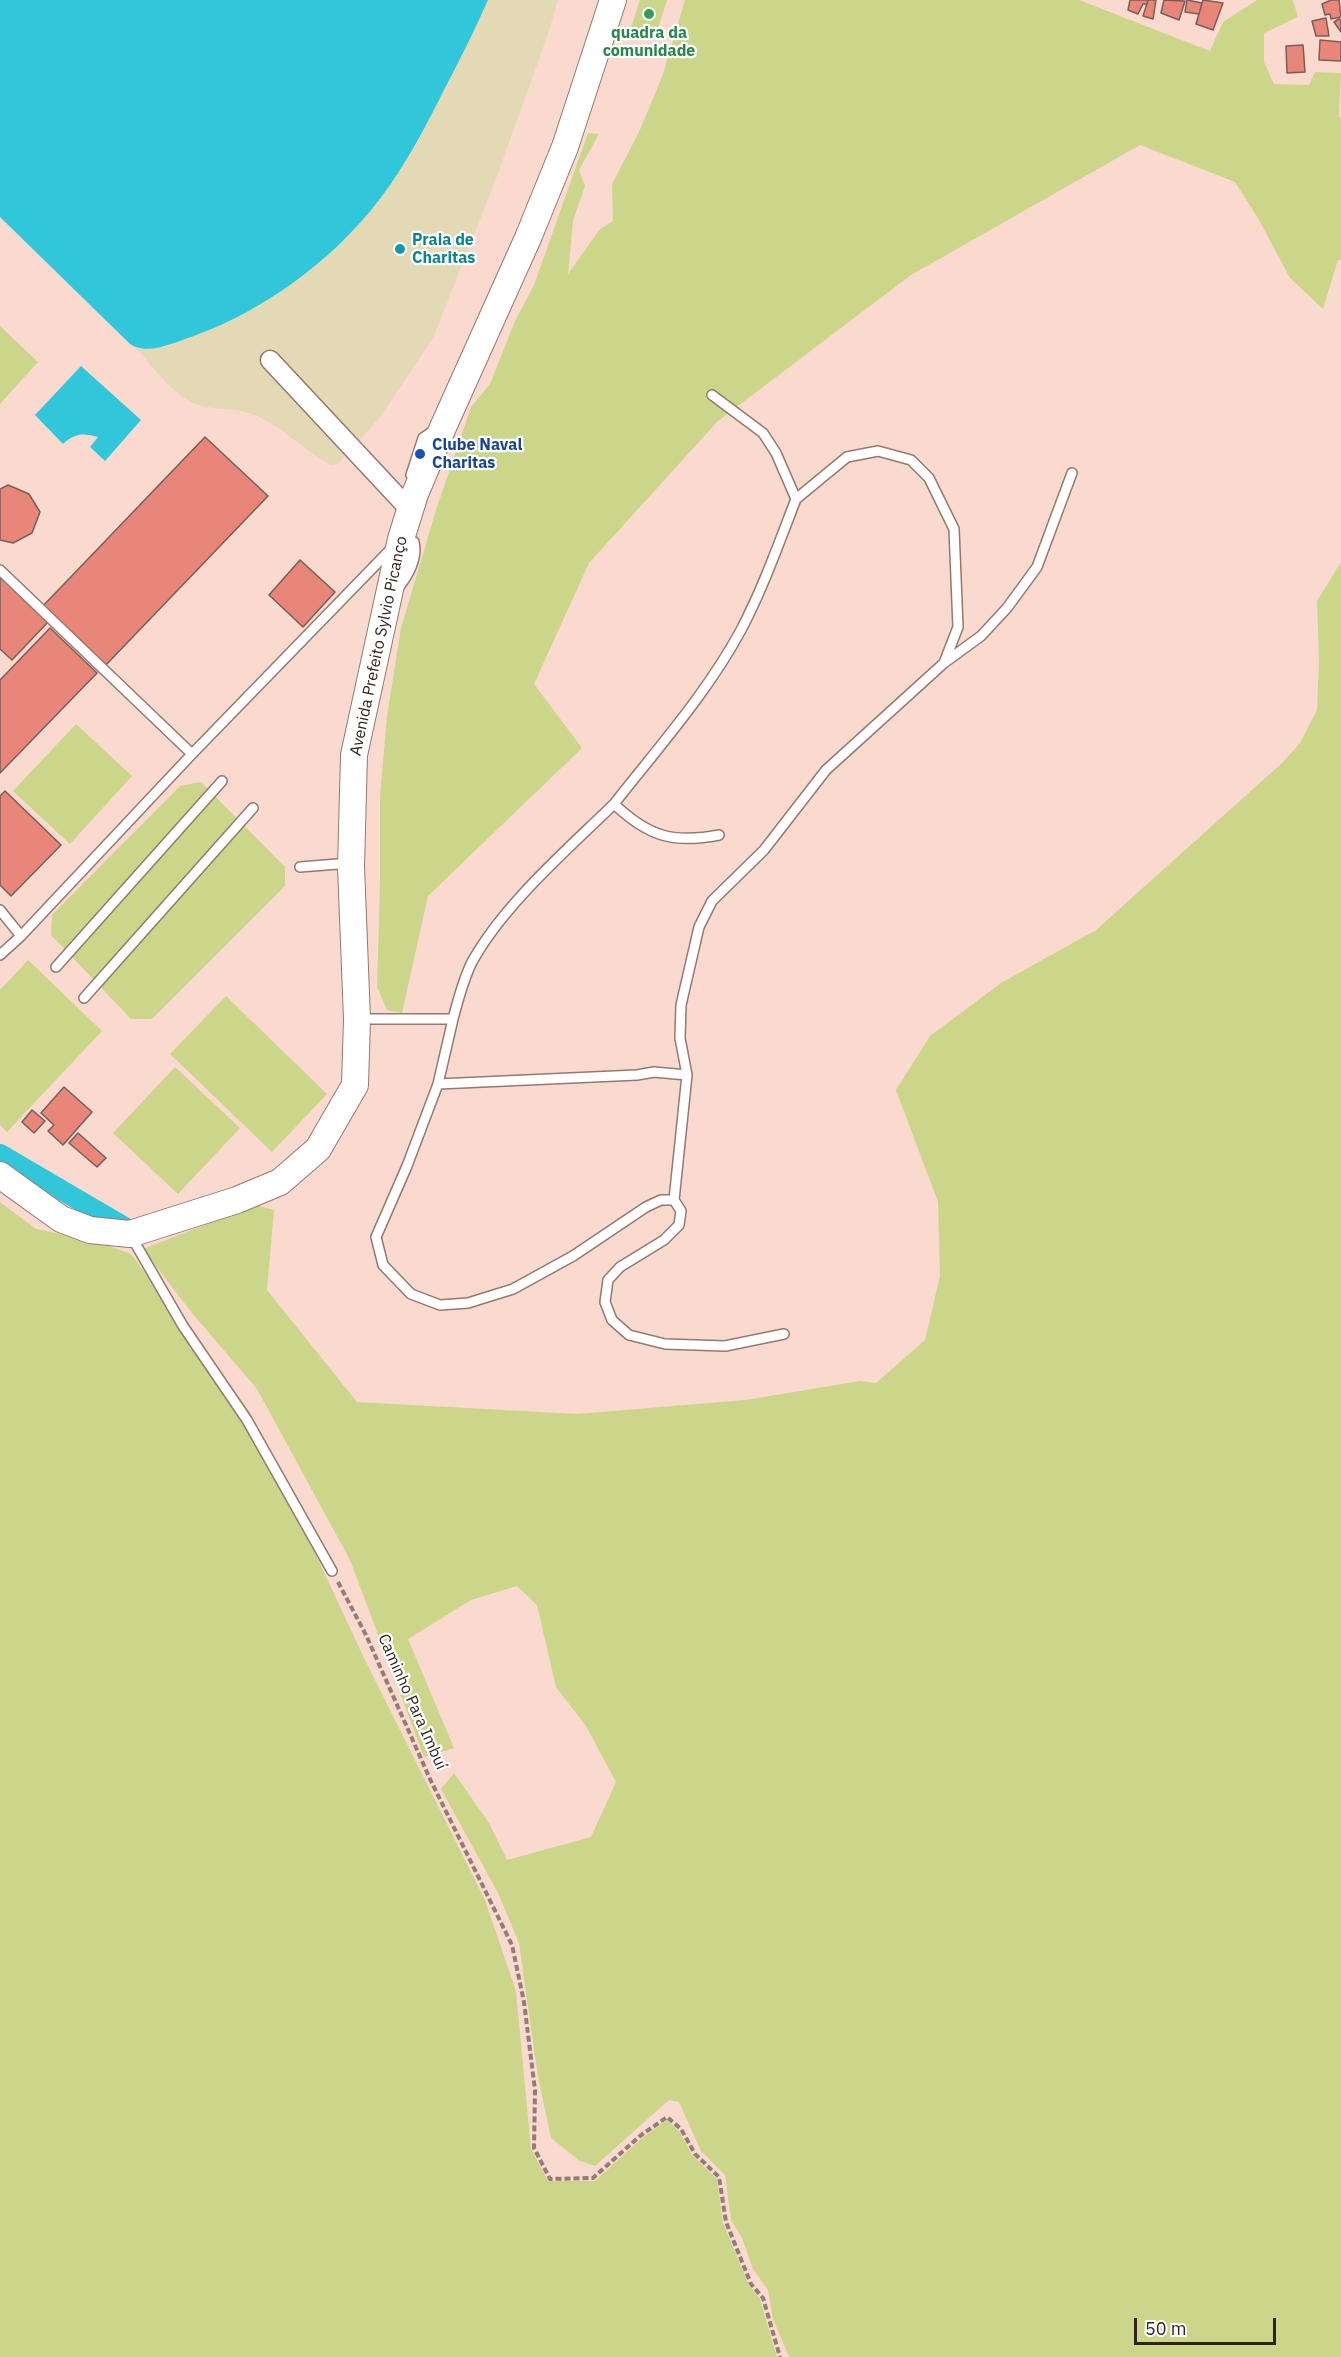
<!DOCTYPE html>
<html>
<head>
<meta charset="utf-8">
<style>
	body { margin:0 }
	#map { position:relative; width:1341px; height:2357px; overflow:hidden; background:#fadacf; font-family:"IBM Plex Sans",sans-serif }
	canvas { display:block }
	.scale { position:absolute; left:1134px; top:2318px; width:142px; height:27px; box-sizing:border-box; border:3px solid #2f231f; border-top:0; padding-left:8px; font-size:18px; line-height:21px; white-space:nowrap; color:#2f231f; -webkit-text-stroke:4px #fff; paint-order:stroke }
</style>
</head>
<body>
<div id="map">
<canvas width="1341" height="2357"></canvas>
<div class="scale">50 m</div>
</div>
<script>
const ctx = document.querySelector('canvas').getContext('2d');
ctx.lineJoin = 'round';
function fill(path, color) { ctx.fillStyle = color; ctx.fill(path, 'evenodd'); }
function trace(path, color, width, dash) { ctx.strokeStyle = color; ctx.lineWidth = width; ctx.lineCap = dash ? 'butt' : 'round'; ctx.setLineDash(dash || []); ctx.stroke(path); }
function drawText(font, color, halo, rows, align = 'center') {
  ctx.font = font + ' "IBM Plex Sans",sans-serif'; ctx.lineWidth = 4.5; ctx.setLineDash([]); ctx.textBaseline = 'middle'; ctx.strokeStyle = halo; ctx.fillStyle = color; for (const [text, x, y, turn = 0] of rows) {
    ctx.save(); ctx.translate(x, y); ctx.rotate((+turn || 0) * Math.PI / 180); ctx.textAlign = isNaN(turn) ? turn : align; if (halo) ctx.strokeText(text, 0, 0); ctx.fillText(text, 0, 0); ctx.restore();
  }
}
fill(new Path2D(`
	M 640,0 L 667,0 L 656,35 L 631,27 Z
	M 685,0 L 1079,0 L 1210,51 L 1223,22 L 1257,0 L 1293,0 L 1298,17 L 1264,33 L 1264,62 L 1274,84 L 1309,85 L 1315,72 L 1341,73 L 1339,116 L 1341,118 L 1341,260 L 1338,260 L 1323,309 L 1290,278 L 1259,220 L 1235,182 L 1140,145 L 911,275 L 718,421 L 589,563 L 534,684 L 582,748 L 428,896 L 402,1013 L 387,1010 L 377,987 L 380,881 L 380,796 L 387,716 L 401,628 L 436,510 L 471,407 L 490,384 L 515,321 L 534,285 L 588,133 L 599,134 L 579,170 L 585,186 L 573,221 L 568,274 L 600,229 L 613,221 L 612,184 L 639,132 L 662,77 Z
	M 0,326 L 38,362 L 0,404 Z
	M 1341,562 L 1341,2357 L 789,2357 L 773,2319 L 768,2290 L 753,2269 L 742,2238 L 731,2220 L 725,2175 L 701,2151 L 679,2102 L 669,2100 L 595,2166 L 580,2161 L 551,2138 L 538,2077 L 519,1943 L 498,1893 L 441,1789 L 454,1773 L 489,1823 L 507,1860 L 591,1837 L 616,1782 L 586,1726 L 556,1687 L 537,1605 L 517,1586 L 471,1600 L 408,1639 L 454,1748 L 424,1757 L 350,1560 L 257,1389 L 192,1313 L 143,1249 L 256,1205 L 274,1210 L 267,1290 L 357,1402 L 578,1414 L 745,1400 L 860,1381 L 876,1383 L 925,1340 L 940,1276 L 938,1202 L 896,1090 L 930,1036 L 1001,983 L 1096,930 L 1282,763 L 1300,743 L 1317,710 L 1319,662 L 1317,601 Z
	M 76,724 L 132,776 L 70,844 L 13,791 Z
	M 201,782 L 285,867 L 285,886 L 152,1019 L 131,1019 L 51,935 L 52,915 L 180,786 Z
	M 28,960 L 102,1031 L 7,1132 L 0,1125 L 0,990 Z
	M 226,996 L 327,1094 L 272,1152 L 170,1054 Z
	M 175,1067 L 240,1128 L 178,1194 L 113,1133 Z
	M 0,1202 L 36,1229 L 95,1241 L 131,1254 L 249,1411 L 363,1656 L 485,1900 L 516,1991 L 531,2149 L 548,2181 L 595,2181 L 642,2138 L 667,2120 L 679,2131 L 692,2155 L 717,2179 L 723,2223 L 749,2285 L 760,2299 L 777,2357 L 0,2357 Z`), '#cbd68a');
fill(new Path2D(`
	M 488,0 L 558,0 L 549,31 L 496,179 L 433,338 L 380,417 L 338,464 L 331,465 C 305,451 283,428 257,416 C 237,407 222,411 203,406 C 175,400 155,369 137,349 L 164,347 L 208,331 L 253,309 L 352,231 L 379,200 L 417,144 Z`), '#e3d9b4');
fill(new Path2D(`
	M 0,0 L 488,0 C 475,29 461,58 446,86 C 426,126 406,165 379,200 C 333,260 265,310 194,336 C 175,342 146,357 129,343 L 0,217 Z
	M 81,366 L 141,420 L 105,461 L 90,447 L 98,437 C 83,433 75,433 63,444 L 35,415 Z`), '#32c6da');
trace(new Path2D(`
	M 0,1154 L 133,1232`), '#32c6da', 20);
const building = new Path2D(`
	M 1130,0 L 1148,0 L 1147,4 L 1143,4 L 1138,14 L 1128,10 Z
	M 1148,0 L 1156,0 L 1153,19 L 1143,16 Z
	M 1164,0 L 1185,1 L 1179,20 L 1161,13 Z
	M 1187,0 L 1202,3 L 1199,14 L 1185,12 Z
	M 1203,0 L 1223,3 L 1213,30 L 1196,24 Z
	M 1331,0 L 1339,0 L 1341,17 L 1331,19 L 1330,14 L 1325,15 L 1322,4 Z
	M 1326,18 L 1329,36 L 1316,36 L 1312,21 Z
	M 1339,19 L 1341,20 L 1341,32 L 1334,22 Z
	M 1320,40 L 1341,42 L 1341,61 L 1319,60 Z
	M 1303,45 L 1305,72 L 1287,73 L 1286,46 Z
	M 205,437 L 268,496 L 103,668 L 41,608 Z
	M 8,485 L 29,494 L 40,512 L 32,533 L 13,543 L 0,540 L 0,489 Z
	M 300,560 L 335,592 L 303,627 L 269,595 Z
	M 0,576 L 48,622 L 12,660 L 0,649 Z
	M 50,628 L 97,673 L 0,773 L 0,680 Z
	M 5,791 L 61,845 L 11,896 L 0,885 L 0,796 Z
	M 64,1087 L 92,1112 L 63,1145 L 48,1131 L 54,1125 L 41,1113 Z
	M 32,1110 L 45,1121 L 34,1133 L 22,1122 Z
	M 78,1133 L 106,1158 L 97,1167 L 69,1143 Z`);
fill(building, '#e88779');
trace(building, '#7a5d58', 1.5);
const lane = new Path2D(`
	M 411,475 L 423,438 L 436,429
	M 0,570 L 192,754
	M 398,588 C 408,576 418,558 414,542 L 404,540
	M 944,663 L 981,636 L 1007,608 L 1037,567 L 1072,473
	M 614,804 C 658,748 707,693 741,630 C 763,588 779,543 796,499
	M 300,867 L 338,864 L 348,866
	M 0,910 L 21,936
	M 0,955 L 21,936 L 192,754 L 391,549
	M 56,967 L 222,781
	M 84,998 L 253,808
	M 359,1019 L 453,1019 C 458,1000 463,980 472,962 C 504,904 567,850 614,804 C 648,836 672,844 719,835
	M 453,1019 L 438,1084 L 407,1166 L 376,1237 L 383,1265 L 411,1294 L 440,1305 L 468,1303 L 513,1289 L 573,1256 L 646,1207 L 661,1200 L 674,1200 L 681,1211 L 679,1225 L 664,1240 L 620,1267 L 608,1280 L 605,1302 L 612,1320 L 629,1335 L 665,1344 L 725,1346 L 784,1334
	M 438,1084 L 637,1075 L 654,1072 L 687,1075
	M 674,1200 L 687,1075 L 680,1038 L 681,1005 L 699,927 L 712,901 L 764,850 L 826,770 L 944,663 L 958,627 L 954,529 L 929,478 L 911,460 L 878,451 L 847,457 L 796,499 L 776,453 L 763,433 L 712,395
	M 131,1236 L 183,1326 L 247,1420 L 332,1571`);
const street = new Path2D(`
	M 270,360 L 410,510`);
const secondary = new Path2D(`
	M 0,1175 L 61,1219 L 90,1230 L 130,1234 L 237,1200 L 280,1182 L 318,1149 L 355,1085 L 357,1019 L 351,867 L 354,755 L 401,539 L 415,494 L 444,425 L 528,238 L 565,147 L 613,0`);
trace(lane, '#95786e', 12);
trace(street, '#95786e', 21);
trace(secondary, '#95786e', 28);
trace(new Path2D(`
	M 338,1582 L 366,1635 L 430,1779 L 512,1945 L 524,2002 L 535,2090 L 534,2148 L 550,2179 L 593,2178 L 640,2136 L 667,2117 L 681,2129 L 695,2154 L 719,2177 L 726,2222 L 751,2284 L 763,2298 L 780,2357`), '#937d76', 4, [6, 3]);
trace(lane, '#fff', 9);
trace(street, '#fff', 18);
trace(secondary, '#fff', 26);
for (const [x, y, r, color] of [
	[649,14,6,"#2e9e5b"],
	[400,249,6,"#0f9aa8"],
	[420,454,6,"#1a4fb4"]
]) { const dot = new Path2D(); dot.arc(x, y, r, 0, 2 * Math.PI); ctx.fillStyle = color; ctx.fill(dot); trace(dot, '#fff', 2); }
drawText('bold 16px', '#27864d', '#fff', [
	["quadra da",649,33],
	["comunidade",649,51]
]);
drawText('bold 16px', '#0d838f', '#fff', [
	["Praia de",412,240],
	["Charitas",412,258]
], 'left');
drawText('bold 16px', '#164399', '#fff', [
	["Clube Naval",432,445],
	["Charitas",432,463]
], 'left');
drawText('16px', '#2f231f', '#fff', [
	["Avenida Prefeito Sylvio Picanço",379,646,-78],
	["Caminho Para Imbuí",412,1702,66]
]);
</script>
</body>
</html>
